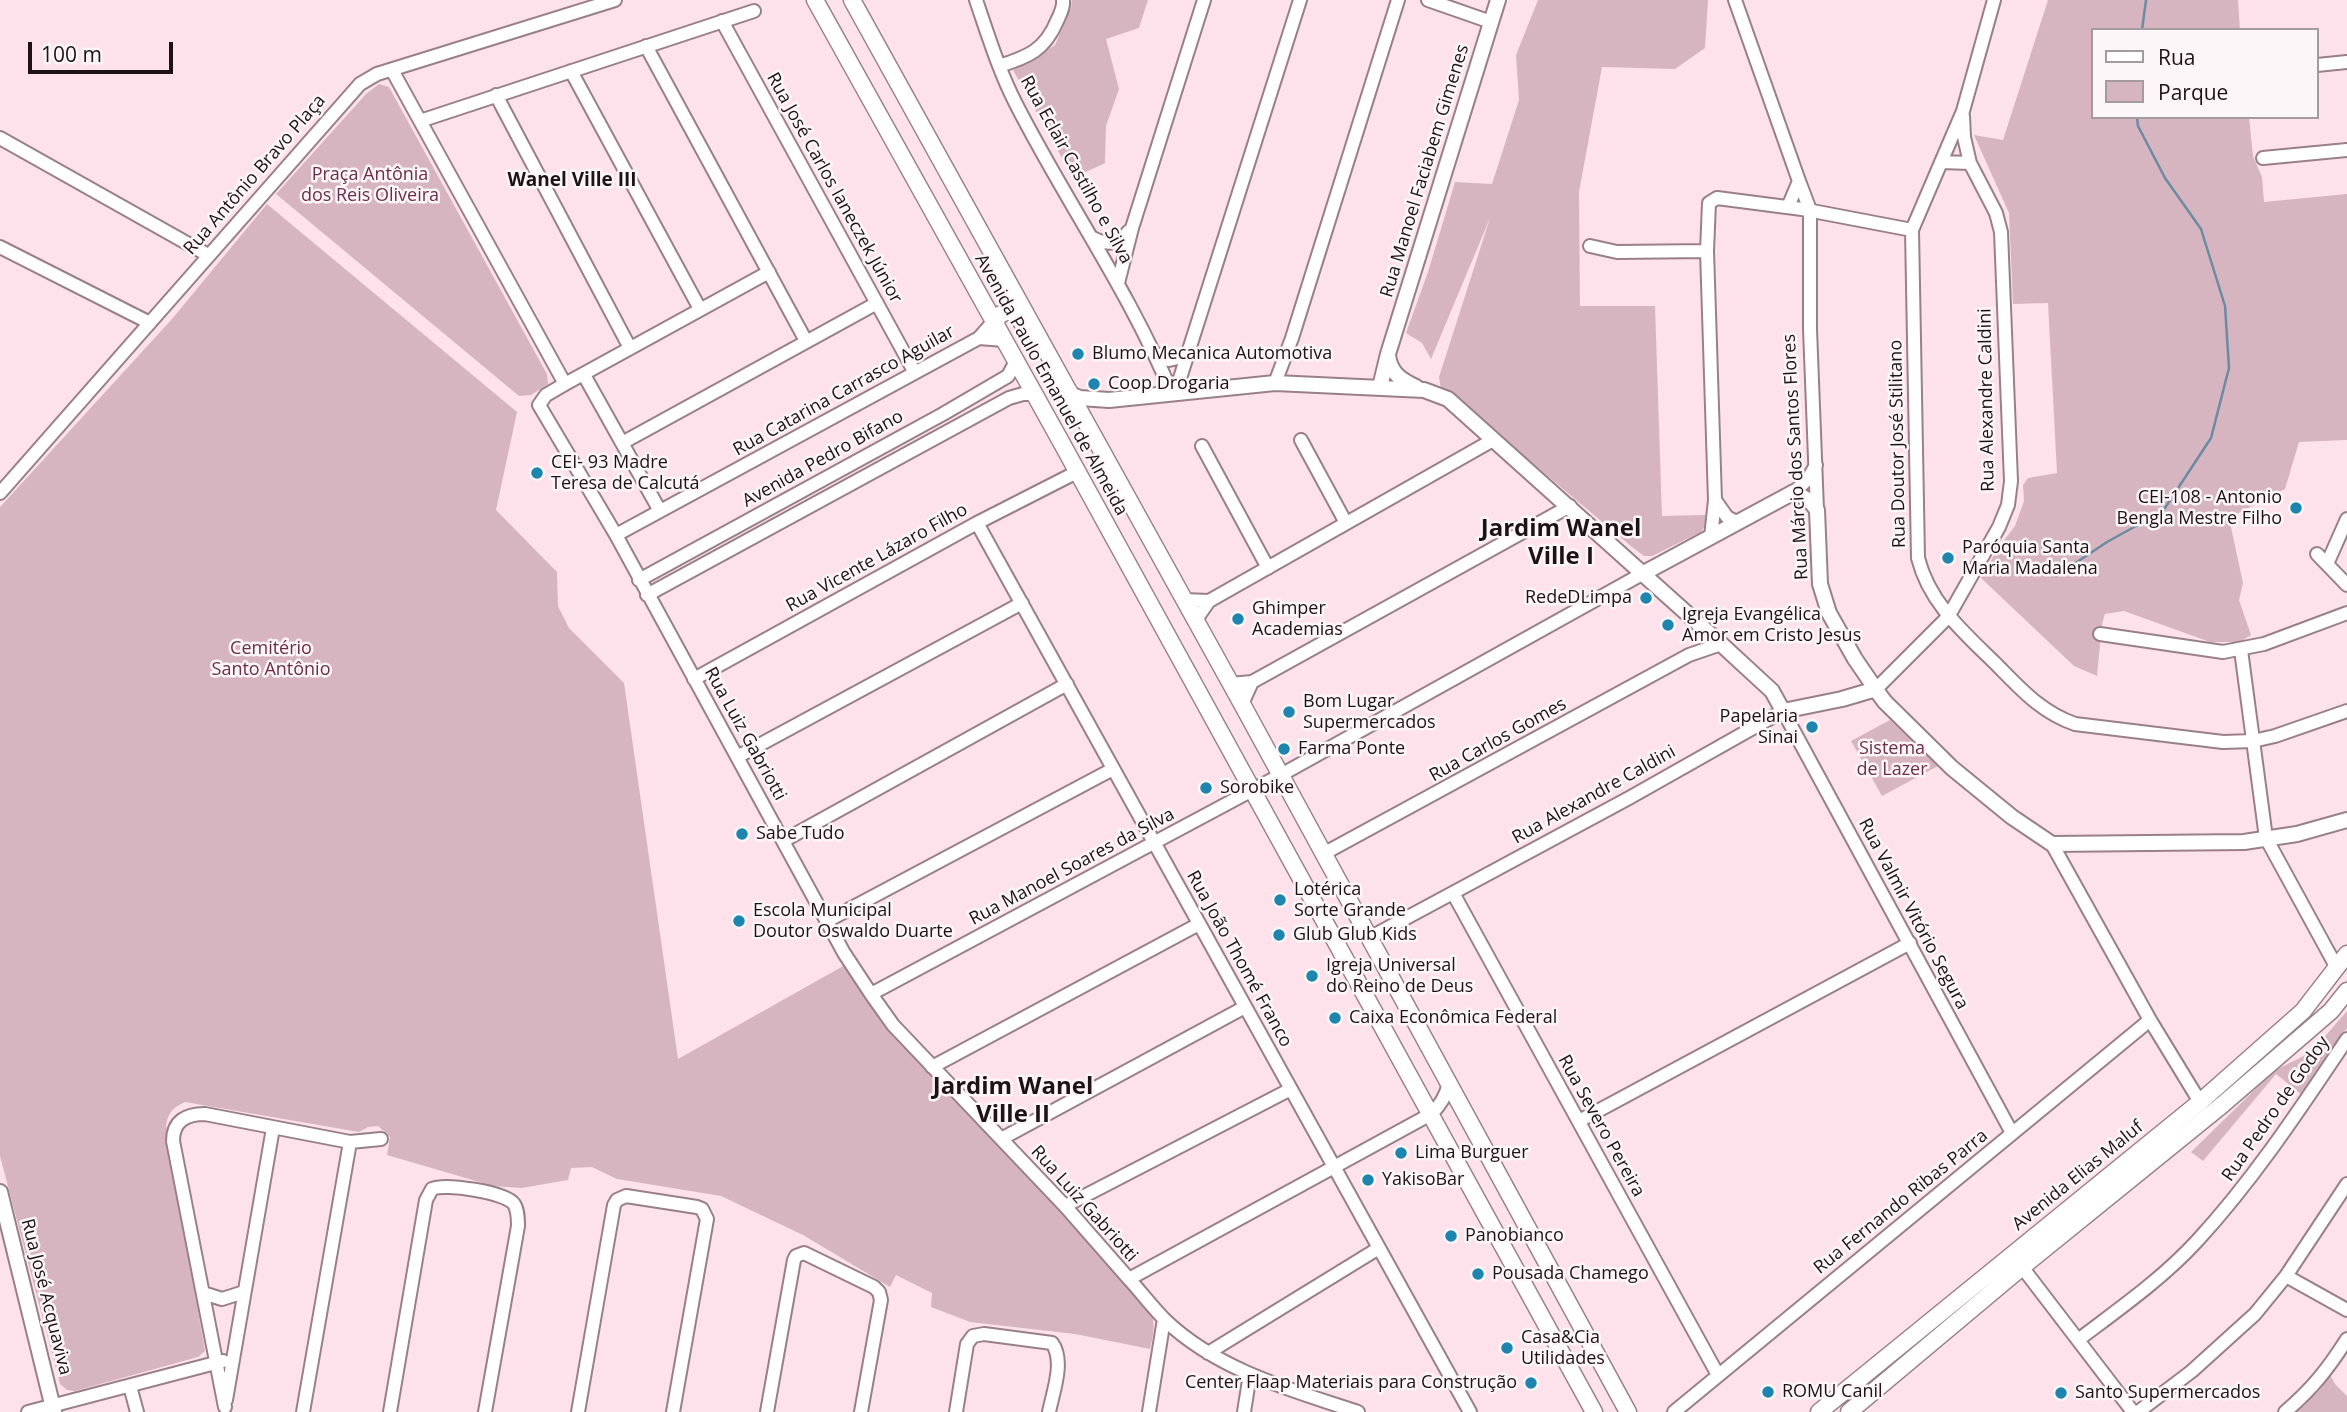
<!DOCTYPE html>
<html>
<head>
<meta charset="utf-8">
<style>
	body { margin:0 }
	#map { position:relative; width:2347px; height:1412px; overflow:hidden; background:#fee2eb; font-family:"Open Sans",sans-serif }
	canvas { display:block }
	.legend { position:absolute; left:2091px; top:28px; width:228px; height:91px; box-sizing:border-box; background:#fcf6f8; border:2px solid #a39b9e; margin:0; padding:9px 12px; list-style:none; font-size:21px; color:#1d1316 }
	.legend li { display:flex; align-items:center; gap:14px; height:35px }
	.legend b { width:35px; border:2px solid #a39b9e }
	.scale { position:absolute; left:28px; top:42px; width:145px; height:32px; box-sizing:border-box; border:4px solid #1d1316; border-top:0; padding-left:9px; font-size:21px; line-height:24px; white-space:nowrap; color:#1d1316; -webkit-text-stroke:5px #fcf6f8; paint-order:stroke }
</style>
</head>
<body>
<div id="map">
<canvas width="2347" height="1412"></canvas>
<ul class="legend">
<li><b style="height:9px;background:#fff"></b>Rua</li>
<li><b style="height:19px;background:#d6b5c0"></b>Parque</li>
</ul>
<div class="scale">100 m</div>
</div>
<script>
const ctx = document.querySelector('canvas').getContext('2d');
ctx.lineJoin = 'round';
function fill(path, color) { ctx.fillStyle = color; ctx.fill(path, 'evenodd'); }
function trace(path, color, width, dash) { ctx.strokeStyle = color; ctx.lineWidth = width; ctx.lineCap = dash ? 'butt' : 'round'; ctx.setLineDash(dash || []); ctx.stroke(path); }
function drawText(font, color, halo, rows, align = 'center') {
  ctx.font = font + ' "Open Sans",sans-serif'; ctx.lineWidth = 5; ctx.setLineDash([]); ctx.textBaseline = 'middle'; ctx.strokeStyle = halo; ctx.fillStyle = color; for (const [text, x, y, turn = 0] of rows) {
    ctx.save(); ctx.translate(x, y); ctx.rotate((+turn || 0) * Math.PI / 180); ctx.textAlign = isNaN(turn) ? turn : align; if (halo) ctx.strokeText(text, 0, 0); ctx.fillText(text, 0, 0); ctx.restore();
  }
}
fill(new Path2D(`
	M 1072,0 L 1148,0 L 1139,28 L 1106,39 L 1119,89 L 1106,126 L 1105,163 L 1073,178 L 1013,70 L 1055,45 L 1071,8 Z
	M 1538,0 L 1708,0 L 1705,48 L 1675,69 L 1602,67 L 1579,192 L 1580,306 L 1655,306 L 1662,516 L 1706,515 L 1705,526 L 1701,532 L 1652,556 L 1644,556 L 1632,547 L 1449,393 L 1441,389 L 1439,377 L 1490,218 L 1431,359 L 1422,343 L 1406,333 L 1428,272 L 1455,182 L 1492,184 L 1519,100 L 1516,55 Z
	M 2048,0 L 2238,0 L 2240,30 L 2093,30 L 2093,117 L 2249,117 L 2253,156 L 2262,177 L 2264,202 L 2347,194 L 2347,440 L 2299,442 L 2285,489 L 2229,518 L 2243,583 L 2239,600 L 2251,635 L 2240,642 L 2210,642 L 2124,611 L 2105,614 L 2102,624 L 2097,676 L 2074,666 L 1981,578 L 1998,548 L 2015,526 L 2024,501 L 2023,485 L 2028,478 L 2057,473 L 2048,303 L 2013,304 L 2009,213 L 1974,135 L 2003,140 Z
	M 379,84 L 389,87 L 547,374 L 548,384 L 531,395 L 519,396 L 276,194 L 366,94 Z
	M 267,204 L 517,412 L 496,510 L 557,572 L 558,606 L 569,628 L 624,683 L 678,1059 L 845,965 L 880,1019 L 1149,1306 C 1156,1322 1154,1332 1150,1349 L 1075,1334 L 970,1322 L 931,1307 L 932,1293 L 896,1275 L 890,1287 L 803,1235 L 721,1196 L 617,1179 L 592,1167 L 571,1168 L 568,1180 L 522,1188 L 493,1186 L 387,1155 L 390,1137 L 378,1126 L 368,1127 L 359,1132 L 185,1102 C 172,1108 168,1113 166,1126 L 205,1351 L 198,1357 L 75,1391 L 67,1390 L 60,1384 L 0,1156 L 0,507 L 172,319 Z
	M 1890,720 L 1938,766 L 1882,796 L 1851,741 Z
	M 2347,1011 L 2347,1028 L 2302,1095 L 2276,1074 L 2203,1161 L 2191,1152 L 2275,1070 L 2302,1057 L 2320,1042 Z
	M 2330,1375 L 2335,1384 L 2347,1396 L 2347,1412 L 2297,1412 Z`), '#d6b5c0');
trace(new Path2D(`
	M 2142,30 L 2146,0
	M 2056,576 L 2107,542 L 2163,511 L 2211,438 L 2229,368 L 2225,306 L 2201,229 L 2165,178 L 2138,126 L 2137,117`), '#6b8ca0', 2.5);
const minor = new Path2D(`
	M 976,0 C 988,35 999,71 1016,104 C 1066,202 1130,292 1172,394
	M 1428,0 L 1491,22
	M 1735,0 L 1799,181
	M 1994,0 L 1963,111 L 1912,230 L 1918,558 C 1929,602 1962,631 1994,662 C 2019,687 2040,712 2075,724 L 2223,742 L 2253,741 L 2275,736 L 2347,711
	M 722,21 L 914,371
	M 646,46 L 806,341
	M 2317,65 L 2347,62
	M 999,66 C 1028,57 1045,50 1057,21 C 1060,14 1064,8 1063,0
	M 392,70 L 565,384
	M 571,71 L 700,309
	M 496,95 L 630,348
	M 420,121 L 754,11
	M 0,138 L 208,255
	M 2263,158 L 2347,150
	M 1941,162 L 1970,163
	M 1788,207 L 1799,181 L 1810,210 L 1810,329 L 1817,510
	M 1093,238 C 1108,246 1119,244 1129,231
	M 1590,246 L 1617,252 L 1707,251
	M 0,247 L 150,323
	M 769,272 L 565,384 L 546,395 L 539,405 L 616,535 L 844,953 L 871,994 L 893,1025 L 1065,1206 L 1129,1279 L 1431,1114 C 1441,1105 1446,1096 1449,1083
	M 1118,283 L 1132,228 L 1204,0
	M 993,322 L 979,338 L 1004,340
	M 1154,353 L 1169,360 L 1187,356
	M 584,375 L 660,511
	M 1275,383 L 1292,338 L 1398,0
	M 1175,394 L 1300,0
	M 1301,440 L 1346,523
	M 622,443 L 877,303
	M 1202,446 L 1268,568
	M 1794,492 L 1808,479 L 1816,465
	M 0,493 L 360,84 L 377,74 L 615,0
	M 1715,500 L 1727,517 L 1738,523
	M 977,523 L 1470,1412
	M 616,535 L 979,338
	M 1711,537 L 1715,500 L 1707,251 L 1709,203 L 1717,198 L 1802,209 L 1912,230
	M 2317,554 L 2347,585
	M 2327,564 L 2347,519
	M 639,580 L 943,414 L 1008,376 L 1016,361
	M 647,595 L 1009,398 L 1023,394 L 1034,394
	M 1184,600 L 1209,601 L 1195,621
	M 1209,601 L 1493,440
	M 2100,634 L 2223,652 L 2264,644 L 2347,613
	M 2241,650 L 2266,838 L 2337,968
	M 694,679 L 977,523 L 1077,472
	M 1252,682 L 1570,506
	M 1230,684 L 1252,682 L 1242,704
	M 1876,689 L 1948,617 L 1999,527 L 2008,505 L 2011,481 L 2001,232 L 1996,213 L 1970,163 L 1964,137 L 1963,116
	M 737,757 L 1022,603
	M 783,841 L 1067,684
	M 2052,844 L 2150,1020 L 2200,1102
	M 1323,854 L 1689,655 L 1721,644
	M 1453,893 L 1718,1375
	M 827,921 L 1113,769
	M 1369,938 L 1629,798 L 1783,711 L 2012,1133
	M 871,994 L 1288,771 L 1642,574
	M 932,1067 L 1199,924
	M 1579,1121 L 1910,943
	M 1001,1139 L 1245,1007
	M 1065,1206 L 1291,1089
	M 2022,1267 L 2133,1412
	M 2286,1276 L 2347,1310
	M 1129,1279 C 1141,1292 1152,1307 1165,1320 C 1217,1370 1291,1390 1358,1412
	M 203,1293 L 222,1299 L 244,1292
	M 2078,1340 C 2119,1309 2162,1279 2197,1241 C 2254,1179 2300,1109 2347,1039
	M 1208,1353 L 1379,1248
	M 130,1386 L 137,1412
	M 226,1400 L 273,1128
	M 225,1407 L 173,1141 C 173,1121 186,1114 205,1114 L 350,1142 L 381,1139
	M 28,1412 L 223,1361
	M 303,1412 L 350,1142
	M 390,1412 L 426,1200 L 432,1189 C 445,1183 505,1192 514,1204 C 518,1210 518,1219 518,1226 L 485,1412
	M 578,1412 L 614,1205 L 617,1200 L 626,1196 L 697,1207 L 702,1209 L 707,1219 L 673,1412
	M 767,1412 L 794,1260 L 796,1256 L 804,1253 L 874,1287 L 879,1292 L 881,1300 L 861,1412
	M 956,1412 L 967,1344 L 973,1336 L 984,1334 L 1052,1343 C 1065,1361 1053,1392 1049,1412
	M 1149,1412 L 1164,1319
	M 1244,1412 L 1250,1374
	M 1674,1412 L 2150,1020
	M 2138,1412 L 2192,1371 L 2255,1314 L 2286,1276 L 2347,1184
	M 2285,1412 C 2312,1389 2328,1369 2347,1339`);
const tertiary = new Path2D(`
	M 1388,355 C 1390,373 1401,380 1416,387
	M 1380,387 L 1388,354 L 1498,0
	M 1070,394 L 1080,398 L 1109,400 L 1275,383 L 1424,390 L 1448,399 L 1721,644 L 1772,691 L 1783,711 L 1842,699 L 1876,689
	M 1642,574 L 1794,492 L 1810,501 L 1817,510 L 1820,584 L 1829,613 L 1855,659 L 1879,694 L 1885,702 L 1952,768 L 2012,817 L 2052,844 L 2244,842 L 2297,834 L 2347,820
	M 0,1192 L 54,1412`);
const secondary = new Path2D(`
	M 815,0 L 1060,440 L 1594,1412
	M 852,0 L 1242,704 L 1628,1412
	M 993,322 L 1001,314 L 1010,311 L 1019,318 L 1024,326
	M 1819,1412 L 2200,1102 L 2303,1011 L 2347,954
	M 1849,1412 L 2022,1267 L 2222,1105 L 2331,1011 L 2347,991`);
trace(minor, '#998088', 16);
trace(tertiary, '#998088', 18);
trace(secondary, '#998088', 19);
trace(minor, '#fff', 12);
trace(tertiary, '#fff', 14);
trace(secondary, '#fff', 16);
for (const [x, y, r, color] of [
	[1078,354,7,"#1e85ae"],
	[1094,384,7,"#1e85ae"],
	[537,473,7,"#1e85ae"],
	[2296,508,7,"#1e85ae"],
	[1948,558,7,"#1e85ae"],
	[1646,598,7,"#1e85ae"],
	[1238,619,7,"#1e85ae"],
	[1668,625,7,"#1e85ae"],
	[1289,712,7,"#1e85ae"],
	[1812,727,7,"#1e85ae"],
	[1284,749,7,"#1e85ae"],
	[1206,788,7,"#1e85ae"],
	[742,834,7,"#1e85ae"],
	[1280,900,7,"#1e85ae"],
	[739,921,7,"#1e85ae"],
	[1279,935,7,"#1e85ae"],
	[1312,976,7,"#1e85ae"],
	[1335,1018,7,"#1e85ae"],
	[1401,1153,7,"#1e85ae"],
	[1368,1180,7,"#1e85ae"],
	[1451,1236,7,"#1e85ae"],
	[1478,1274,7,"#1e85ae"],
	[1507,1348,7,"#1e85ae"],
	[1531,1383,7,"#1e85ae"],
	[1768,1392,7,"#1e85ae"],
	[2061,1393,7,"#1e85ae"]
]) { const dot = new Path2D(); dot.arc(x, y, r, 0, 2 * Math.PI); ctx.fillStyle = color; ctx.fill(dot); trace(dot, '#fcf6f8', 2.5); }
drawText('18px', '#1d1316', '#fcf6f8', [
	["Rua Eclair Castilho e Silva",1076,170,61],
	["Rua Manoel Faciabem Gimenes",1425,171,-73],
	["Rua Antônio Bravo Plaça",255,175,-49],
	["Rua José Carlos Ianeczek Júnior",834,188,61],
	["Avenida Paulo Emanuel de Almeida",1051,385,61],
	["Rua Catarina Carrasco Aguilar",844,391,-29],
	["Rua Alexandre Caldini",1987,400,-91],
	["Rua Doutor José Stilitano",1898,444,-91],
	["Rua Márcio dos Santos Flores",1796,457,-93],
	["Avenida Pedro Bifano",823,459,-29],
	["Rua Vicente Lázaro Filho",877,558,-29],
	["Rua Luiz Gabriotti",745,734,61],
	["Rua Carlos Gomes",1498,740,-29],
	["Rua Alexandre Caldini",1594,795,-29],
	["Rua Manoel Soares da Silva",1072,867,-28],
	["Rua Valmir Vitório Segura",1913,914,62],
	["Rua João Thomé Franco",1239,959,61],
	["Rua Pedro de Godoy",2276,1109,-55],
	["Rua Severo Pereira",1601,1126,61],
	["Avenida Elias Maluf",2078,1176,-39],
	["Rua Fernando Ribas Parra",1901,1202,-39],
	["Rua Luiz Gabriotti",1084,1204,48],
	["Rua José Acquaviva",46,1297,76]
]);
drawText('18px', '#6d2d48', '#fcf6f8', [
	["Praça Antônia",370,175],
	["dos Reis Oliveira",370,196],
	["Cemitério",271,649],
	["Santo Antônio",271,670],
	["Sistema",1892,749],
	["de Lazer",1892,770]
]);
drawText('18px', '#1d1316', '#fcf6f8', [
	["Blumo Mecanica Automotiva",1092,354],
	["Coop Drogaria",1108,384],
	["CEI- 93 Madre",551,463],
	["Teresa de Calcutá",551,484],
	["CEI-108 - Antonio",2282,498,"right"],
	["Bengla Mestre Filho",2282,519,"right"],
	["Paróquia Santa",1962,548],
	["Maria Madalena",1962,569],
	["RedeDLimpa",1632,598,"right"],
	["Ghimper",1252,609],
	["Academias",1252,630],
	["Igreja Evangélica",1682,615],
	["Amor em Cristo Jesus",1682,636],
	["Bom Lugar",1303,702],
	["Supermercados",1303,723],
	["Papelaria",1798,717,"right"],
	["Sinai",1798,738,"right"],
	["Farma Ponte",1298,749],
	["Sorobike",1220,788],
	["Sabe Tudo",756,834],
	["Lotérica",1294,890],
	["Sorte Grande",1294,911],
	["Escola Municipal",753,911],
	["Doutor Oswaldo Duarte",753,932],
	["Glub Glub Kids",1293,935],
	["Igreja Universal",1326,966],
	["do Reino de Deus",1326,987],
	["Caixa Econômica Federal",1349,1018],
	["Lima Burguer",1415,1153],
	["YakisoBar",1382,1180],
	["Panobianco",1465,1236],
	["Pousada Chamego",1492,1274],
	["Casa&Cia",1521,1338],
	["Utilidades",1521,1359],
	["Center Flaap Materiais para Construção",1517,1383,"right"],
	["ROMU Canil",1782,1392],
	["Santo Supermercados",2075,1393]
], 'left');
drawText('bold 19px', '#1d1316', '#fcf6f8', [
	["Wanel Ville III",572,181]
]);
drawText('bold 24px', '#1d1316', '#fcf6f8', [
	["Jardim Wanel",1561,529],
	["Ville I",1561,557],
	["Jardim Wanel",1013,1087],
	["Ville II",1013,1115]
]);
</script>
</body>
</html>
